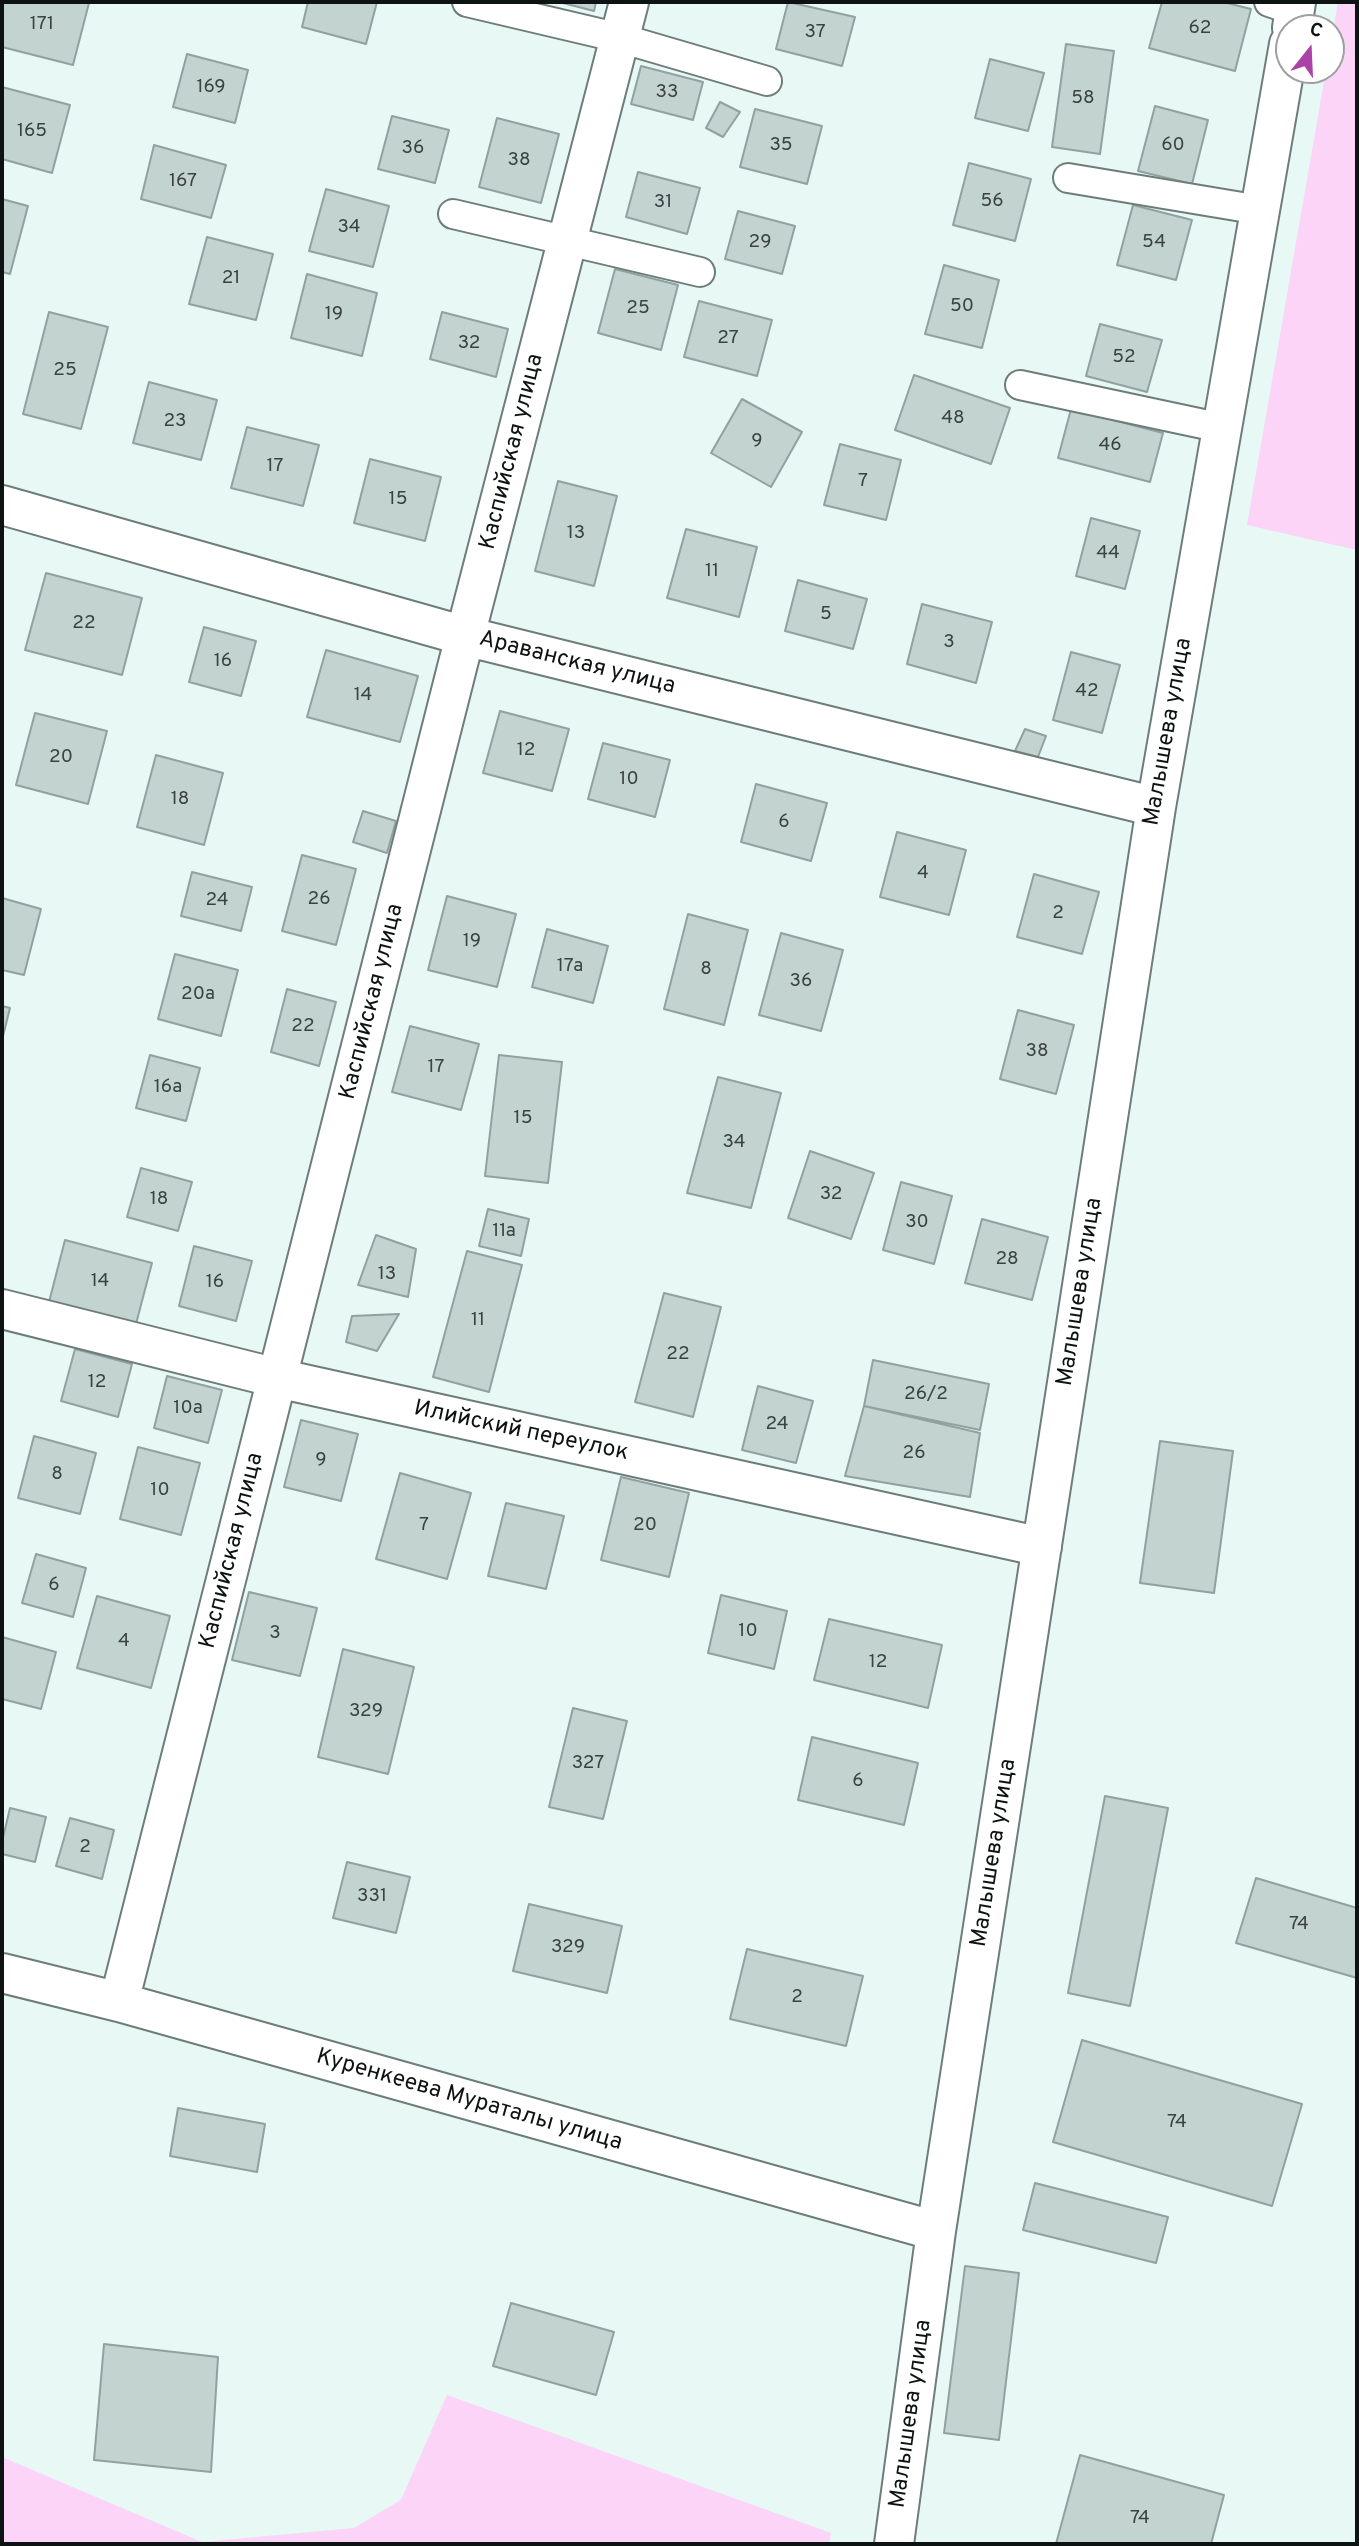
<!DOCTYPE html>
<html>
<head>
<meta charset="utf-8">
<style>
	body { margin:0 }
	#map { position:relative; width:1359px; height:2546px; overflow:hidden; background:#e7f8f5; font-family:Overpass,sans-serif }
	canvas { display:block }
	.frame { position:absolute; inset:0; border:4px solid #0d1212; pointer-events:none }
	.north { position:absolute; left:1275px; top:14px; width:70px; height:70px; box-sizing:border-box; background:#fff; border:2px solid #9ea0a0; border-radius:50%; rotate:18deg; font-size:19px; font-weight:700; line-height:28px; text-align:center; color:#0d1212 }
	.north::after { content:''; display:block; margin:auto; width:24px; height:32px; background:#ab43a7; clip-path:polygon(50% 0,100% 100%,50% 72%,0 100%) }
</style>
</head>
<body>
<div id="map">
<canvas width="1359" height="2546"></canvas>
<div class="frame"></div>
<div class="north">С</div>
</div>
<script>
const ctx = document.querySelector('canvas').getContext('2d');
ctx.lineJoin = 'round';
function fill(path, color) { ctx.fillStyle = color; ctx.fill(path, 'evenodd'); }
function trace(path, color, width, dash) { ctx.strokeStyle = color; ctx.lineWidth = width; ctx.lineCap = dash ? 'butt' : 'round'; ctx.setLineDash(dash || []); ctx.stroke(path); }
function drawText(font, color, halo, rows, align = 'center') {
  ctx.font = font + ' Overpass,sans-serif'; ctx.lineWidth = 5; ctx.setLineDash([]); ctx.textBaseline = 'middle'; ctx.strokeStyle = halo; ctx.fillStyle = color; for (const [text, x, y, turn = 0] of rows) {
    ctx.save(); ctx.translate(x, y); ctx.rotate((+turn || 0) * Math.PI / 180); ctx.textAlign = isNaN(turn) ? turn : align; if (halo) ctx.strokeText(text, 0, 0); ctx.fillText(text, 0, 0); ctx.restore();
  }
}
fill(new Path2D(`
	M 1338,2 L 1357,2 L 1357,550 L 1247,525 L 1326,70 L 1331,70 L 1331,42 Z
	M 447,2395 L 831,2533 L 829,2544 L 2,2544 L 2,2457 L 202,2542 L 354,2528 L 401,2500 Z`), '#fbd4f7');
const building = new Path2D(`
	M 2,2 L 89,3 L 73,65 L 2,47 Z
	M 308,2 L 377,2 L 366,44 L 302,27 Z
	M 559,2 L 596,2 L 594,11 Z
	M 788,2 L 855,17 L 842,66 L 776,49 Z
	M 1162,2 L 1223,2 L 1251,9 L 1235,71 L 1149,48 Z
	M 1066,44 L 1114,51 L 1100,154 L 1052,147 Z
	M 187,54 L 248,70 L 235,123 L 173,107 Z
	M 990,59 L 1044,73 L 1028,131 L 975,118 Z
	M 641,66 L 703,82 L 693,120 L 631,104 Z
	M 2,87 L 70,105 L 52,173 L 2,159 Z
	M 720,102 L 740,112 L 723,137 L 706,128 Z
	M 1155,106 L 1208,120 L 1192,184 L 1138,171 Z
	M 755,109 L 822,126 L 807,184 L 740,167 Z
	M 392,116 L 449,130 L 435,183 L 378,169 Z
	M 497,118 L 559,134 L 541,203 L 479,187 Z
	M 154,145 L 226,165 L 211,218 L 141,199 Z
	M 969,163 L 1031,179 L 1015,241 L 953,225 Z
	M 638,172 L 700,188 L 687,234 L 626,217 Z
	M 326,189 L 389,206 L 373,267 L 309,251 Z
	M 2,199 L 28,206 L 10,274 L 2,272 Z
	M 1133,205 L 1192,220 L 1176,280 L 1117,265 Z
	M 738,211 L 795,226 L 782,274 L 725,259 Z
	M 207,237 L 273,254 L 256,320 L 189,304 Z
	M 944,265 L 999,280 L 982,348 L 925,334 Z
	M 615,269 L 678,285 L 661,350 L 598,333 Z
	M 307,274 L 377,293 L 362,356 L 291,338 Z
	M 699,301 L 772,320 L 757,376 L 684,357 Z
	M 49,312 L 108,327 L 81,429 L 23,414 Z
	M 442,312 L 508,329 L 496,377 L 430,359 Z
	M 1100,324 L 1162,340 L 1147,392 L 1086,376 Z
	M 914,375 L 1010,408 L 991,464 L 895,430 Z
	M 149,382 L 217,400 L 201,460 L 133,443 Z
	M 742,399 L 802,432 L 771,487 L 711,453 Z
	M 1071,409 L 1163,433 L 1150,482 L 1058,458 Z
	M 247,427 L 319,445 L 303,506 L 231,488 Z
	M 840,444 L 901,460 L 886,520 L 824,505 Z
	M 370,459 L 441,477 L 425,541 L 354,523 Z
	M 558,481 L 617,496 L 594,586 L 535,571 Z
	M 1091,518 L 1140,531 L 1125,589 L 1076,576 Z
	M 686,529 L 757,547 L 739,617 L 667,598 Z
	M 46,573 L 142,598 L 122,675 L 25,650 Z
	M 798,580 L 867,599 L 853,649 L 785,631 Z
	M 922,604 L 992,622 L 976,683 L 907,664 Z
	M 204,627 L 256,641 L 241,696 L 189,682 Z
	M 326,650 L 418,676 L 400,742 L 307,717 Z
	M 1071,652 L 1120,665 L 1102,733 L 1053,720 Z
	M 500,711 L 569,729 L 552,791 L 483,773 Z
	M 35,713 L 107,731 L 88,804 L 16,785 Z
	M 1025,729 L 1046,736 L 1038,757 L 1015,751 Z
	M 603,743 L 670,760 L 655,817 L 588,799 Z
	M 156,755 L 223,773 L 204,845 L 137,827 Z
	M 756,784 L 827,803 L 811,861 L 741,842 Z
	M 363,811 L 396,821 L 387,853 L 353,842 Z
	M 897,832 L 966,850 L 949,915 L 880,897 Z
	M 302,855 L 356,869 L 336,945 L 282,931 Z
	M 192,872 L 252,887 L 241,931 L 181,916 Z
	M 1034,874 L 1099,892 L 1082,954 L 1017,937 Z
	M 447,896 L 516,914 L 497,987 L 428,970 Z
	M 2,898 L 41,909 L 24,975 L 2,970 Z
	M 688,914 L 748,930 L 724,1025 L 664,1009 Z
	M 547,929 L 608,946 L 593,1003 L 532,987 Z
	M 781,933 L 843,950 L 821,1031 L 759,1015 Z
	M 175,954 L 238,970 L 221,1036 L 158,1019 Z
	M 287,989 L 336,1002 L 319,1066 L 271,1052 Z
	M 2,1006 L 10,1008 L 2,1040 Z
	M 1018,1010 L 1074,1025 L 1056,1094 L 1000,1079 Z
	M 410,1026 L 479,1044 L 461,1110 L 392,1092 Z
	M 150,1055 L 200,1068 L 186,1121 L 136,1108 Z
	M 499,1055 L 562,1062 L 548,1183 L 485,1176 Z
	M 718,1077 L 781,1093 L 751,1208 L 687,1193 Z
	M 810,1151 L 874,1173 L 851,1239 L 788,1218 Z
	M 141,1168 L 192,1182 L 178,1231 L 127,1217 Z
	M 901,1182 L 952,1196 L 934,1264 L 883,1250 Z
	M 488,1209 L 529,1219 L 521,1256 L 479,1246 Z
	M 982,1219 L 1048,1237 L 1032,1300 L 965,1283 Z
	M 376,1235 L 416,1249 L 408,1297 L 358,1285 Z
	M 65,1240 L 152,1263 L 136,1324 L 49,1302 Z
	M 194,1246 L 252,1261 L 236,1321 L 179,1306 Z
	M 467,1251 L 522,1265 L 489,1392 L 433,1377 Z
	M 664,1293 L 721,1307 L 693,1417 L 635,1402 Z
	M 399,1314 L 377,1351 L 346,1342 L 352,1316 Z
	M 75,1349 L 132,1364 L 118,1417 L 61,1401 Z
	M 873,1360 L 989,1384 L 980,1430 L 864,1406 Z
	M 167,1376 L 222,1390 L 208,1443 L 154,1428 Z
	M 758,1386 L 813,1401 L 796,1463 L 742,1450 Z
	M 864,1406 L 980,1433 L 970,1497 L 845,1476 Z
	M 301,1420 L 358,1434 L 341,1501 L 284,1487 Z
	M 34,1436 L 96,1453 L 80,1514 L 18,1498 Z
	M 1160,1441 L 1233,1451 L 1214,1593 L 1140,1583 Z
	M 138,1447 L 200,1463 L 181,1535 L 120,1519 Z
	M 400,1473 L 471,1493 L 447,1579 L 376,1559 Z
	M 621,1477 L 689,1493 L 669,1577 L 601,1560 Z
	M 506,1503 L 564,1516 L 546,1589 L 488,1576 Z
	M 36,1554 L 86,1568 L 73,1617 L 22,1603 Z
	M 249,1592 L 317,1608 L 300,1676 L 232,1660 Z
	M 721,1595 L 787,1611 L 774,1669 L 708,1653 Z
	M 97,1596 L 170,1616 L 151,1688 L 77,1668 Z
	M 829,1619 L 942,1645 L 928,1708 L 814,1680 Z
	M 2,1637 L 56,1652 L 41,1709 L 2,1699 Z
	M 343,1649 L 414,1667 L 388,1774 L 318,1757 Z
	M 573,1708 L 627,1721 L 603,1819 L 549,1807 Z
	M 812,1737 L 918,1763 L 904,1825 L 798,1800 Z
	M 1105,1796 L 1168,1808 L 1130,2006 L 1068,1993 Z
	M 10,1808 L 46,1817 L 35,1862 L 2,1854 L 2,1842 Z
	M 70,1818 L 114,1830 L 102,1879 L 56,1866 Z
	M 347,1862 L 410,1877 L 396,1933 L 333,1918 Z
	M 1256,1878 L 1357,1908 L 1357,1978 L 1236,1943 Z
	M 529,1904 L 622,1926 L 607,1993 L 513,1971 Z
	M 747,1949 L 863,1976 L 846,2046 L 730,2019 Z
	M 1082,2040 L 1302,2104 L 1272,2206 L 1053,2142 Z
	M 178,2108 L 265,2124 L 257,2172 L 170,2156 Z
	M 1035,2183 L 1168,2217 L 1156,2263 L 1023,2230 Z
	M 965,2266 L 1019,2273 L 999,2440 L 944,2433 Z
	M 511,2303 L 614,2332 L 596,2395 L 493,2366 Z
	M 104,2344 L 218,2357 L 211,2472 L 94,2460 Z
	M 1080,2455 L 1224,2495 L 1211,2544 L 1056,2544 Z`);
fill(building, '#c2d3d0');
trace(building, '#91a19f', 2);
const lane = new Path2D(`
	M 467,2 L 620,38 L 767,81
	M 1269,2 L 1295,11
	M 1068,178 L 1260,210
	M 453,214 L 700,272
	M 1020,385 L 1222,428`);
const street = new Path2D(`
	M 1292,28 L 1296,2
	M 2,505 L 465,636 L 1156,807
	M 2,1309 L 277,1378 L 1042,1547
	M 2,1973 L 119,2002 L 936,2231
	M 119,2002 L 465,636 L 629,2
	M 894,2544 L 936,2231 L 1156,807 L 1289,44`);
trace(lane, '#6e7d7b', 32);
trace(street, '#6e7d7b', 42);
trace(lane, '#fff', 28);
trace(street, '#fff', 38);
drawText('19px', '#3a4242', null, [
	["171",42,25],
	["62",1200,29],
	["37",815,33],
	["169",211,88],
	["33",667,93],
	["58",1083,99],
	["165",32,132],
	["35",781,146],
	["60",1173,146],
	["36",413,149],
	["38",519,161],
	["167",183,182],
	["56",992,202],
	["31",663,203],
	["34",349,228],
	["29",760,243],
	["54",1154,243],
	["21",231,279],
	["50",962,307],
	["25",638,309],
	["19",334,315],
	["27",728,339],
	["32",469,344],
	["52",1124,358],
	["25",65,371],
	["48",953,419],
	["23",175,422],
	["9",757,442],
	["46",1110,446],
	["17",275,467],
	["7",863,482],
	["15",398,500],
	["13",576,534],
	["44",1108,554],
	["11",712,572],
	["5",826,615],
	["22",84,624],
	["3",949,643],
	["16",223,662],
	["42",1087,692],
	["14",363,696],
	["12",526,751],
	["20",61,758],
	["10",629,780],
	["18",180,800],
	["6",784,823],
	["4",923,874],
	["26",319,900],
	["24",217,901],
	["2",1058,914],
	["19",472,942],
	["17a",570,967],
	["8",706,970],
	["36",801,982],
	["20а",198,995],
	["22",303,1027],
	["38",1037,1052],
	["17",436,1068],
	["16а",168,1088],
	["15",523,1119],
	["34",734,1143],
	["32",831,1195],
	["18",159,1200],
	["30",917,1223],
	["11а",504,1232],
	["28",1007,1260],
	["13",387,1275],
	["14",100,1282],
	["16",215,1283],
	["11",478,1321],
	["22",678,1355],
	["12",97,1383],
	["26/2",926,1395],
	["10а",188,1409],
	["24",777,1425],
	["26",914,1454],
	["9",321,1461],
	["8",57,1475],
	["10",160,1491],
	["7",424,1526],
	["20",645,1526],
	["6",54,1586],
	["10",748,1632],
	["3",275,1634],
	["4",124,1642],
	["12",878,1663],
	["329",366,1712],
	["327",588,1764],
	["6",858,1782],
	["2",85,1848],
	["331",372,1897],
	["74",1299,1925],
	["329",568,1948],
	["2",797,1998],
	["74",1177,2123],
	["74",1140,2519]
]);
drawText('23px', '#0d1212', '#fff', [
	["Каспийская улица",513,452,-76],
	["Араванская улица",577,664,14],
	["Малышева улица",1169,732,-80],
	["Каспийская улица",373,1002,-76],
	["Малышева улица",1081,1292,-81],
	["Илийский переулок",521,1432,12],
	["Каспийская улица",233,1551,-76],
	["Малышева улица",995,1853,-81],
	["Куренкеева Мураталы улица",469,2101,16],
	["Малышева улица",912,2414,-82]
]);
</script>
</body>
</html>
